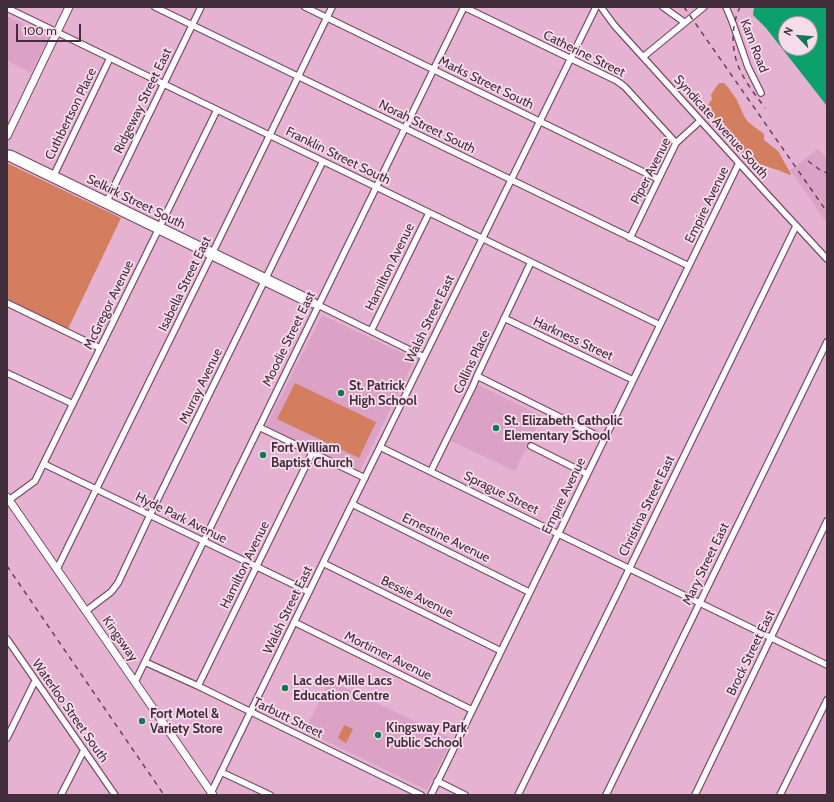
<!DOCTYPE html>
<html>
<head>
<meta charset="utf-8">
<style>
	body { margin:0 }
	#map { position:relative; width:834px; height:802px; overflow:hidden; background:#e6b2d2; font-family:Cabin,sans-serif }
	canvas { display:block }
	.frame { position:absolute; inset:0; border:8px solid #432e3b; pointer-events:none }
	.north { position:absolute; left:778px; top:16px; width:40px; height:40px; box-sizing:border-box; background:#f7dcec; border:1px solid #af96a5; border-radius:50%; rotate:296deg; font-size:11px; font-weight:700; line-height:16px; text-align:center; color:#432e3b }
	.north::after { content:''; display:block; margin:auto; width:14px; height:18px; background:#117952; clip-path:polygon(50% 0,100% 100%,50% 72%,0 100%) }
	.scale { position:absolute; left:16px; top:24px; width:65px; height:18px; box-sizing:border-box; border:2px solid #432e3b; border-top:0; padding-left:5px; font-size:12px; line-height:14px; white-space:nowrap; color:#432e3b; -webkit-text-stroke:3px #f7dcec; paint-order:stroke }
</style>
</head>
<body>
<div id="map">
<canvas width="834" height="802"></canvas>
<div class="frame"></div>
<div class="north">N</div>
<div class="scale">100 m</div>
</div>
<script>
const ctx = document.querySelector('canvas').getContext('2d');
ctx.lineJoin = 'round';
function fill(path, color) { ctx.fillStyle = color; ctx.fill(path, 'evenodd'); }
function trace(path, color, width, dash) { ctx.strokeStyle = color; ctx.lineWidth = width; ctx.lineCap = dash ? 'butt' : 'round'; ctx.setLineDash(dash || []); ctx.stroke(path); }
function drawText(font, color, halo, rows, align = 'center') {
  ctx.font = font + ' Cabin,sans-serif'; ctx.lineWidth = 3.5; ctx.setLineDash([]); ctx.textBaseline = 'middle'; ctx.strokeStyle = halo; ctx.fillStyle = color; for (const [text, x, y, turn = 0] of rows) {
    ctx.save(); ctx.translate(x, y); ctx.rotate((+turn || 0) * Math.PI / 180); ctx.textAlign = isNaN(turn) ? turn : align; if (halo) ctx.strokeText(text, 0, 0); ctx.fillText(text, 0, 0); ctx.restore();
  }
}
fill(new Path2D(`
	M 7,16 L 49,37 L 31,73 L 7,61 Z
	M 818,149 L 827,159 L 827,223 L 790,170 Z
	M 322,315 L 415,359 L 360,471 L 266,426 Z
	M 478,385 L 542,416 L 515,471 L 451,441 Z
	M 329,680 L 452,739 L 427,790 L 305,731 Z`), '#dba2c5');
fill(new Path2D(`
	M 719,83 L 724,83 L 727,86 L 737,100 L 744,116 L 748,122 L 764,134 L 764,140 L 778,151 L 791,174 L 790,175 L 778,170 L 752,162 L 745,159 L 739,150 L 729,142 L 725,136 L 724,133 L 725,126 L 724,123 C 713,119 710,116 708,105 L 712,99 L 711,95 L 714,90 Z
	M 7,163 L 121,218 L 68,329 L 7,299 Z
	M 295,383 L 376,422 L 359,458 L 277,419 Z
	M 344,725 L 353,729 L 346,743 L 338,738 Z`), '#d27e5f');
fill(new Path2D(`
	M 754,7 L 827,7 L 827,106 L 766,28 L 753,15 ZM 786,24 L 810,24 L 810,48 L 786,48 Z`), '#0ca06d');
const minor = new Path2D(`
	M 155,7 L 689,266
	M 305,7 L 658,179
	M 464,7 L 617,81 L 625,87 L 676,143
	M 601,7 L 614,25 L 767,194 L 827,259
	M 663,7 L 684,22
	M 726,7 L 732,21 L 748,67 L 761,93
	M 7,8 L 531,262 L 660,325
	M 643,57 L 704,7
	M 7,153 L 12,154 L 311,299 L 318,305
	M 7,157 L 309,304 L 318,305 L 424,357
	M 53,177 L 110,58
	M 106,203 L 201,7
	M 630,238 L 676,143 L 700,121
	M 7,303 L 100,348
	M 504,318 L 633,380
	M 371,331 L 429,213
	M 7,373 L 73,404
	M 477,376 L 604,439
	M 259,427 L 365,478
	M 531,446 L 587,474
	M 380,447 L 827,665
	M 44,464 L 309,592
	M 431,471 L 473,386 L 477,376 L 531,262
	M 9,500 L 35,481 L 217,110
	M 352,504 L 529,592
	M 323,563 L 501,651
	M 57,569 L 211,256 L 332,7
	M 86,611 L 111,592 L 118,583 L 150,515 L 323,161
	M 294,622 L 472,710
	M 7,639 L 115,795
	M 145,662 L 198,686 L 421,795
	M 135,682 L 464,7
	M 198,686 L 312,453
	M 7,738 L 35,681
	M 221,772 L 270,795
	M 437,781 L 465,795
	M 61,795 L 84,750
	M 210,795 L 323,563 L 596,7
	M 431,795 L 739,163
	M 518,795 L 616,596 L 796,226
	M 606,795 L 827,342
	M 695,795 L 827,521
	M 780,795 L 827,700`);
const major = new Path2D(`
	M 7,136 L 69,7
	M 7,497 L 213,795`);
trace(minor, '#7a4d6a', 8);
trace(major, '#7a4d6a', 9);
trace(minor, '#fff', 5.5);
trace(major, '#fff', 7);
trace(new Path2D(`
	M 684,7 L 827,212
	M 740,7 C 730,28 731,54 742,74 C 748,86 757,97 765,108
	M 808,161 L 820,170 L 827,173
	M 7,566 L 164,795`), '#5e4454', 1.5, [5, 5]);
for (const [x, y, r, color] of [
	[341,393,4,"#117952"],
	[496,428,4,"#117952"],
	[263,455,4,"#117952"],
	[285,688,4,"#117952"],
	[142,721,4,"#117952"],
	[378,735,4,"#117952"]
]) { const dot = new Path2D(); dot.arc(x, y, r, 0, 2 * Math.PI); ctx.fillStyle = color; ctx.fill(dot); trace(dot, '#f7dcec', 1.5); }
drawText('13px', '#432e3b', '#f7dcec', [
	["Kam Road",754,46,69],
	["Catherine Street",584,54,26],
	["Marks Street South",486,83,26],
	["Ridgeway Street East",143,101,-64],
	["Cuthbertson Place",71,114,-64],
	["Norah Street South",427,127,26],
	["Syndicate Avenue South",721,127,48],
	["Franklin Street South",338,156,26],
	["Piper Avenue",651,171,-63],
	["Selkirk Street South",136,202,26],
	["Empire Avenue",707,205,-64],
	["Hamilton Avenue",390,267,-64],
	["Isabella Street East",185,284,-64],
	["McGregor Avenue",109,305,-64],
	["Walsh Street East",430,319,-64],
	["Moodie Street East",289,339,-64],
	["Harkness Street",573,339,25],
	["Collins Place",472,362,-65],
	["Murray Avenue",201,386,-64],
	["Sprague Street",501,493,26],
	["Empire Avenue",564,496,-64],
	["Christina Street East",647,506,-64],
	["Hyde Park Avenue",181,518,26],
	["Ernestine Avenue",446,538,26],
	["Mary Street East",706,564,-64],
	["Hamilton Avenue",245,565,-64],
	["Bessie Avenue",417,597,26],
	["Walsh Street East",288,610,-64],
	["Kingsway",120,639,55],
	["Brock Street East",751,653,-64],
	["Mortimer Avenue",388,656,26],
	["Waterloo Street South",70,711,55],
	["Tarbutt Street",288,718,26]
]);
drawText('bold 13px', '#432e3b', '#f7dcec', [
	["St. Patrick",349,386],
	["High School",349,401],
	["St. Elizabeth Catholic",504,421],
	["Elementary School",504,436],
	["Fort William",271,448],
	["Baptist Church",271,463],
	["Lac des Mille Lacs",293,681],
	["Education Centre",293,696],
	["Fort Motel &",150,714],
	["Variety Store",150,729],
	["Kingsway Park",386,728],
	["Public School",386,743]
], 'left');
</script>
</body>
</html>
